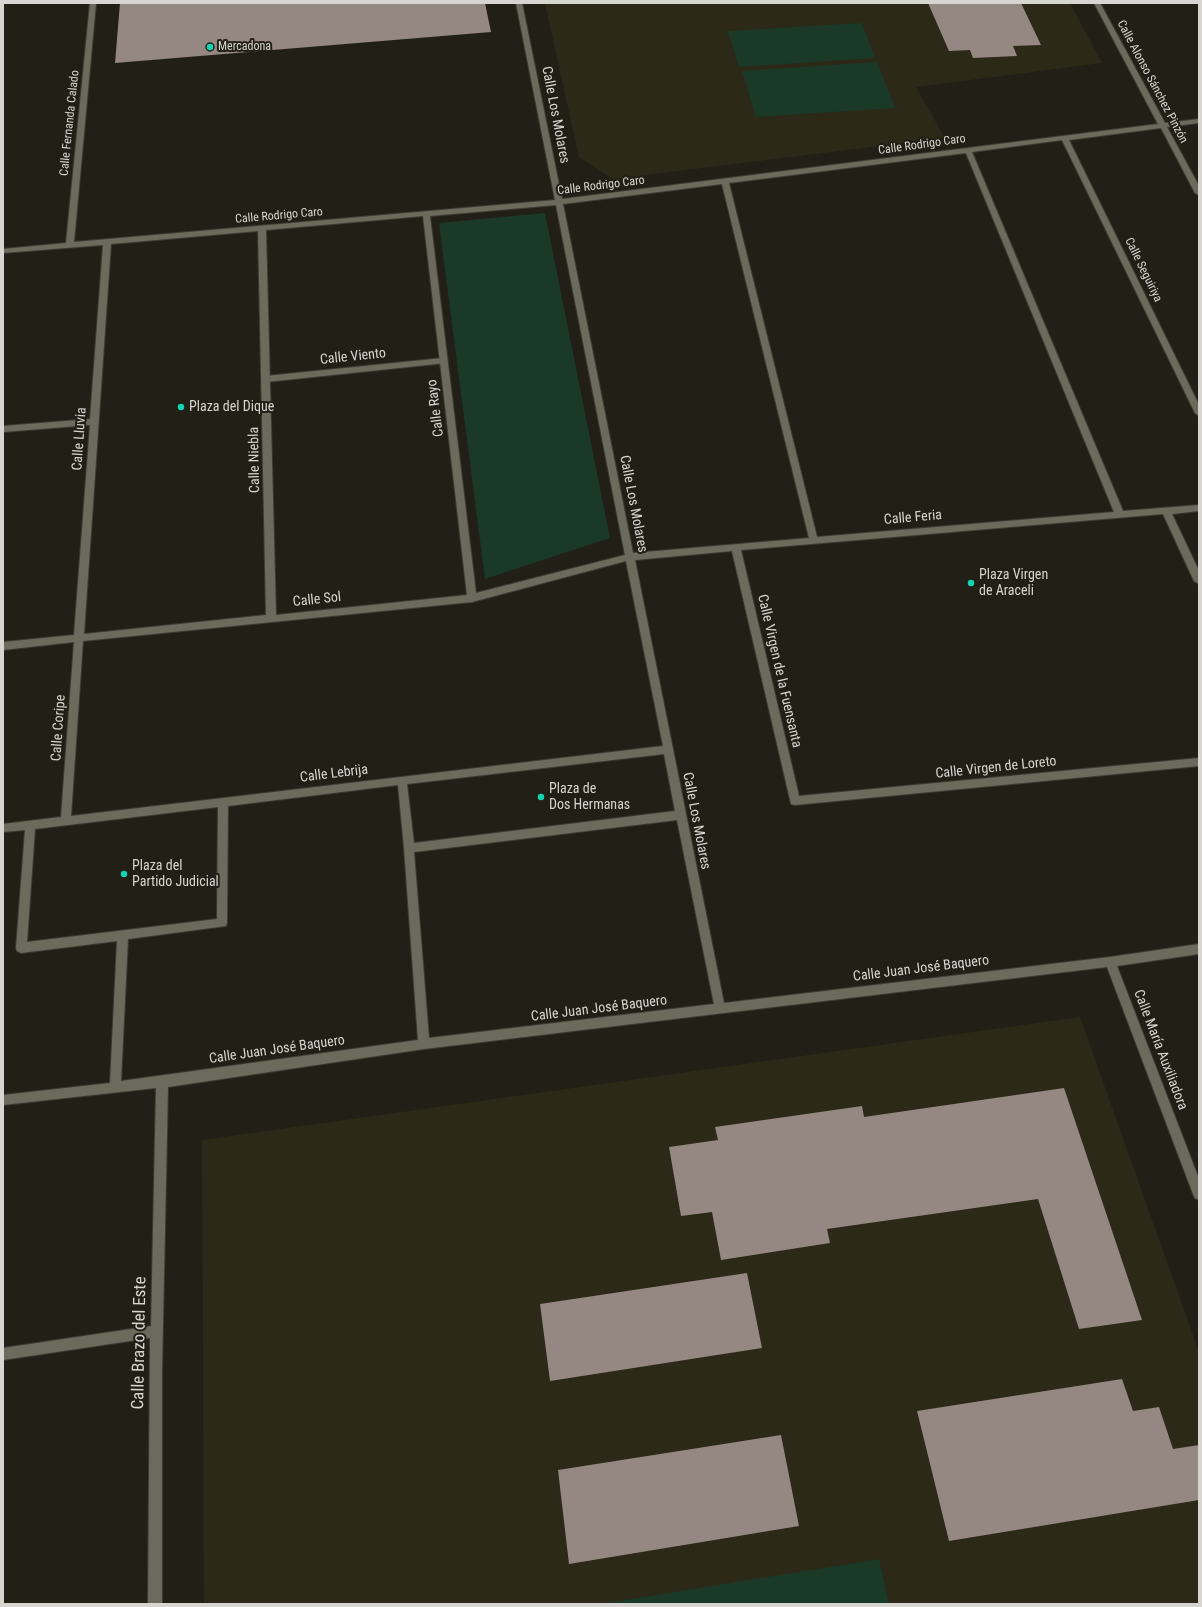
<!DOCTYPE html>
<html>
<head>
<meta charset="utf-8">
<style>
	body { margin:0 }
	#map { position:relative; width:1202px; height:1607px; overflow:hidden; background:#222016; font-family:"Roboto Condensed",sans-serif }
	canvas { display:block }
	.frame { position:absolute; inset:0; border:4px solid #d7d5cf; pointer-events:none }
</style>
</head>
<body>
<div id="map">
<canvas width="1202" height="1607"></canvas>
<div class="frame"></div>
</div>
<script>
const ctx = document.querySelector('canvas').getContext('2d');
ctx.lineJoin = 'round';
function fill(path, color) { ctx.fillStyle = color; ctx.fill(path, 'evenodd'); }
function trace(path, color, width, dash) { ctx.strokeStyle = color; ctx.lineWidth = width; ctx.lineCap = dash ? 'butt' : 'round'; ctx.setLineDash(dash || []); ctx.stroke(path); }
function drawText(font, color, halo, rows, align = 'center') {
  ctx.font = font + ' "Roboto Condensed",sans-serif'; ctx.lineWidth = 4; ctx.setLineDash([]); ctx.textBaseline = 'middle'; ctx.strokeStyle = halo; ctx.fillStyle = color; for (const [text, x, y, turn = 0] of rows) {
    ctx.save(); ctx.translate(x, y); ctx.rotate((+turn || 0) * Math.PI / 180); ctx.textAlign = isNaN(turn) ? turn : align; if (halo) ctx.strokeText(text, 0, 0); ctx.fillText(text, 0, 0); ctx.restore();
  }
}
fill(new Path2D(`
	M 545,3 L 1070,3 L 1102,63 L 916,87 L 945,138 L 613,179 L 579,157 Z
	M 1080,1017 L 1199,1352 L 1199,1604 L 204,1604 L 202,1140 Z`), '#2c2919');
fill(new Path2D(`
	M 862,23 L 875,58 L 739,67 L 728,31 Z
	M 877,62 L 895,108 L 756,117 L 742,71 Z
	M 545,213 L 610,538 L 485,579 L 439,223 Z
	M 879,1559 L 889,1604 L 601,1604 Z`), '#1a3927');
fill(new Path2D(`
	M 120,3 L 485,3 L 491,32 L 115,63 Z
	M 928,3 L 1021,3 L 1041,45 L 1013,46 L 1017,56 L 973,58 L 970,50 L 949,51 Z
	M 1064,1088 L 1142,1320 L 1079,1329 L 1038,1199 L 827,1229 L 830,1243 L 721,1260 L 712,1212 L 681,1216 L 669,1147 L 718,1140 L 715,1127 L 862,1106 L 864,1117 Z
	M 747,1273 L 762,1348 L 550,1381 L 540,1304 Z
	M 1122,1379 L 1133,1411 L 1159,1407 L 1173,1449 L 1199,1445 L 1199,1500 L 949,1541 L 917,1411 Z
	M 781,1435 L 799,1526 L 569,1564 L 558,1470 Z`), '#958782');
const pedestrian = new Path2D(`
	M 443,358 L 447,361 L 446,363 L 266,382 L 262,379 L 266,376 Z`);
const minor = new Path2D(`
	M 90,3 L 96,3 L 74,242 L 555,200 L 516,3 L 522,3 L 562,199 L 1158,124 L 1094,3 L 1100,3 L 1165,123 L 1199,119 L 1199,123 L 1167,127 L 1199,186 L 1199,195 L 1195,193 L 1161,128 L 1069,140 L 1199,405 L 1199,416 L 1195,413 L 1062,140 L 972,152 L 1123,511 L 1199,505 L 1199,511 L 1172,514 L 1199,571 L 1199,584 L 1194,581 L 1163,514 L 741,550 L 799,796 L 1199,758 L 1199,766 L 795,805 L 791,804 L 732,551 L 635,560 L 724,1003 L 1110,957 L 1199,944 L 1199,954 L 1117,966 L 1199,1179 L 1199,1200 L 1195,1198 L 1193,1194 L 1107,967 L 424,1049 L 168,1087 L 162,1370 L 162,1604 L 148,1604 L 150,1338 L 3,1360 L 3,1348 L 151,1326 L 156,1088 L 3,1105 L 3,1095 L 110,1083 L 117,941 L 21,953 L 17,951 L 16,948 L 25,830 L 3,832 L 3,824 L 61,817 L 74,642 L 3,650 L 3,642 L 74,635 L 90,425 L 3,432 L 3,426 L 90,419 L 103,245 L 3,253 L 3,249 L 66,243 ZM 966,153 L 1114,512 L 817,537 L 729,183 ZM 722,184 L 809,538 L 633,553 L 563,204 ZM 556,205 L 625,555 L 476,593 L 430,216 ZM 423,216 L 467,595 L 276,615 L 266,230 ZM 258,231 L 266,615 L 84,634 L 111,244 ZM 626,561 L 663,746 L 71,816 L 83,641 L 472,602 ZM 664,754 L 675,811 L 414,843 L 407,784 ZM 398,785 L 404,848 L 418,1040 L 121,1081 L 128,939 L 226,926 L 227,923 L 228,806 ZM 218,807 L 217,919 L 27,942 L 35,829 ZM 677,820 L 714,1004 L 429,1038 L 414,852 Z`);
trace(pedestrian, '#3d3b34', 2);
trace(minor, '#3d3b34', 2);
fill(pedestrian, '#6c695d');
fill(minor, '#6c695d');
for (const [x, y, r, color] of [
	[210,47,4,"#14d5b3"],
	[181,407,4,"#14d5b3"],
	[971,583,4,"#14d5b3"],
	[541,797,4,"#14d5b3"],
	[124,874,4,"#14d5b3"]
]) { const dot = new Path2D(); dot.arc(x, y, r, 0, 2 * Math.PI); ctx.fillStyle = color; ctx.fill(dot); trace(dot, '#222016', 1.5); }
drawText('12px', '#d7d5cf', '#222016', [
	["Mercadona",218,47]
], 'left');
drawText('12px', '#d7d5cf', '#222016', [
	["Calle Alonso Sánchez Pinzón",1152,82,62],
	["Calle Fernanda Calado",70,123,-84],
	["Calle Rodrigo Caro",922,145,-8],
	["Calle Rodrigo Caro",601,186,-7],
	["Calle Rodrigo Caro",279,216,-5],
	["Calle Seguiriya",1143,270,64]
]);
drawText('14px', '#d7d5cf', '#222016', [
	["Calle Los Molares",555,115,79],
	["Calle Viento",353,357,-6],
	["Calle Rayo",436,408,-97],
	["Calle Lluvia",80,439,-86],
	["Calle Niebla",255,460,-91],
	["Calle Los Molares",633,504,79],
	["Calle Feria",913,518,-5],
	["Calle Sol",317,600,-6],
	["Calle Virgen de la Fuensanta",779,671,77],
	["Calle Coripe",59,728,-86],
	["Calle Virgen de Loreto",996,768,-6],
	["Calle Lebrija",334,774,-7],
	["Calle Los Molares",696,821,79],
	["Calle Juan José Baquero",921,969,-7],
	["Calle Juan José Baquero",599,1009,-7],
	["Calle Juan José Baquero",277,1050,-8],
	["Calle María Auxiliadora",1160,1050,69]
]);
drawText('14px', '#d7d5cf', '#222016', [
	["Plaza del Dique",189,407],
	["Plaza Virgen",979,575],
	["de Araceli",979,591],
	["Plaza de",549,789],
	["Dos Hermanas",549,805],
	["Plaza del",132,866],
	["Partido Judicial",132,882]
], 'left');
drawText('17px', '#d7d5cf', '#222016', [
	["Calle Brazo del Este",140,1343,-89]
]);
</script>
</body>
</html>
